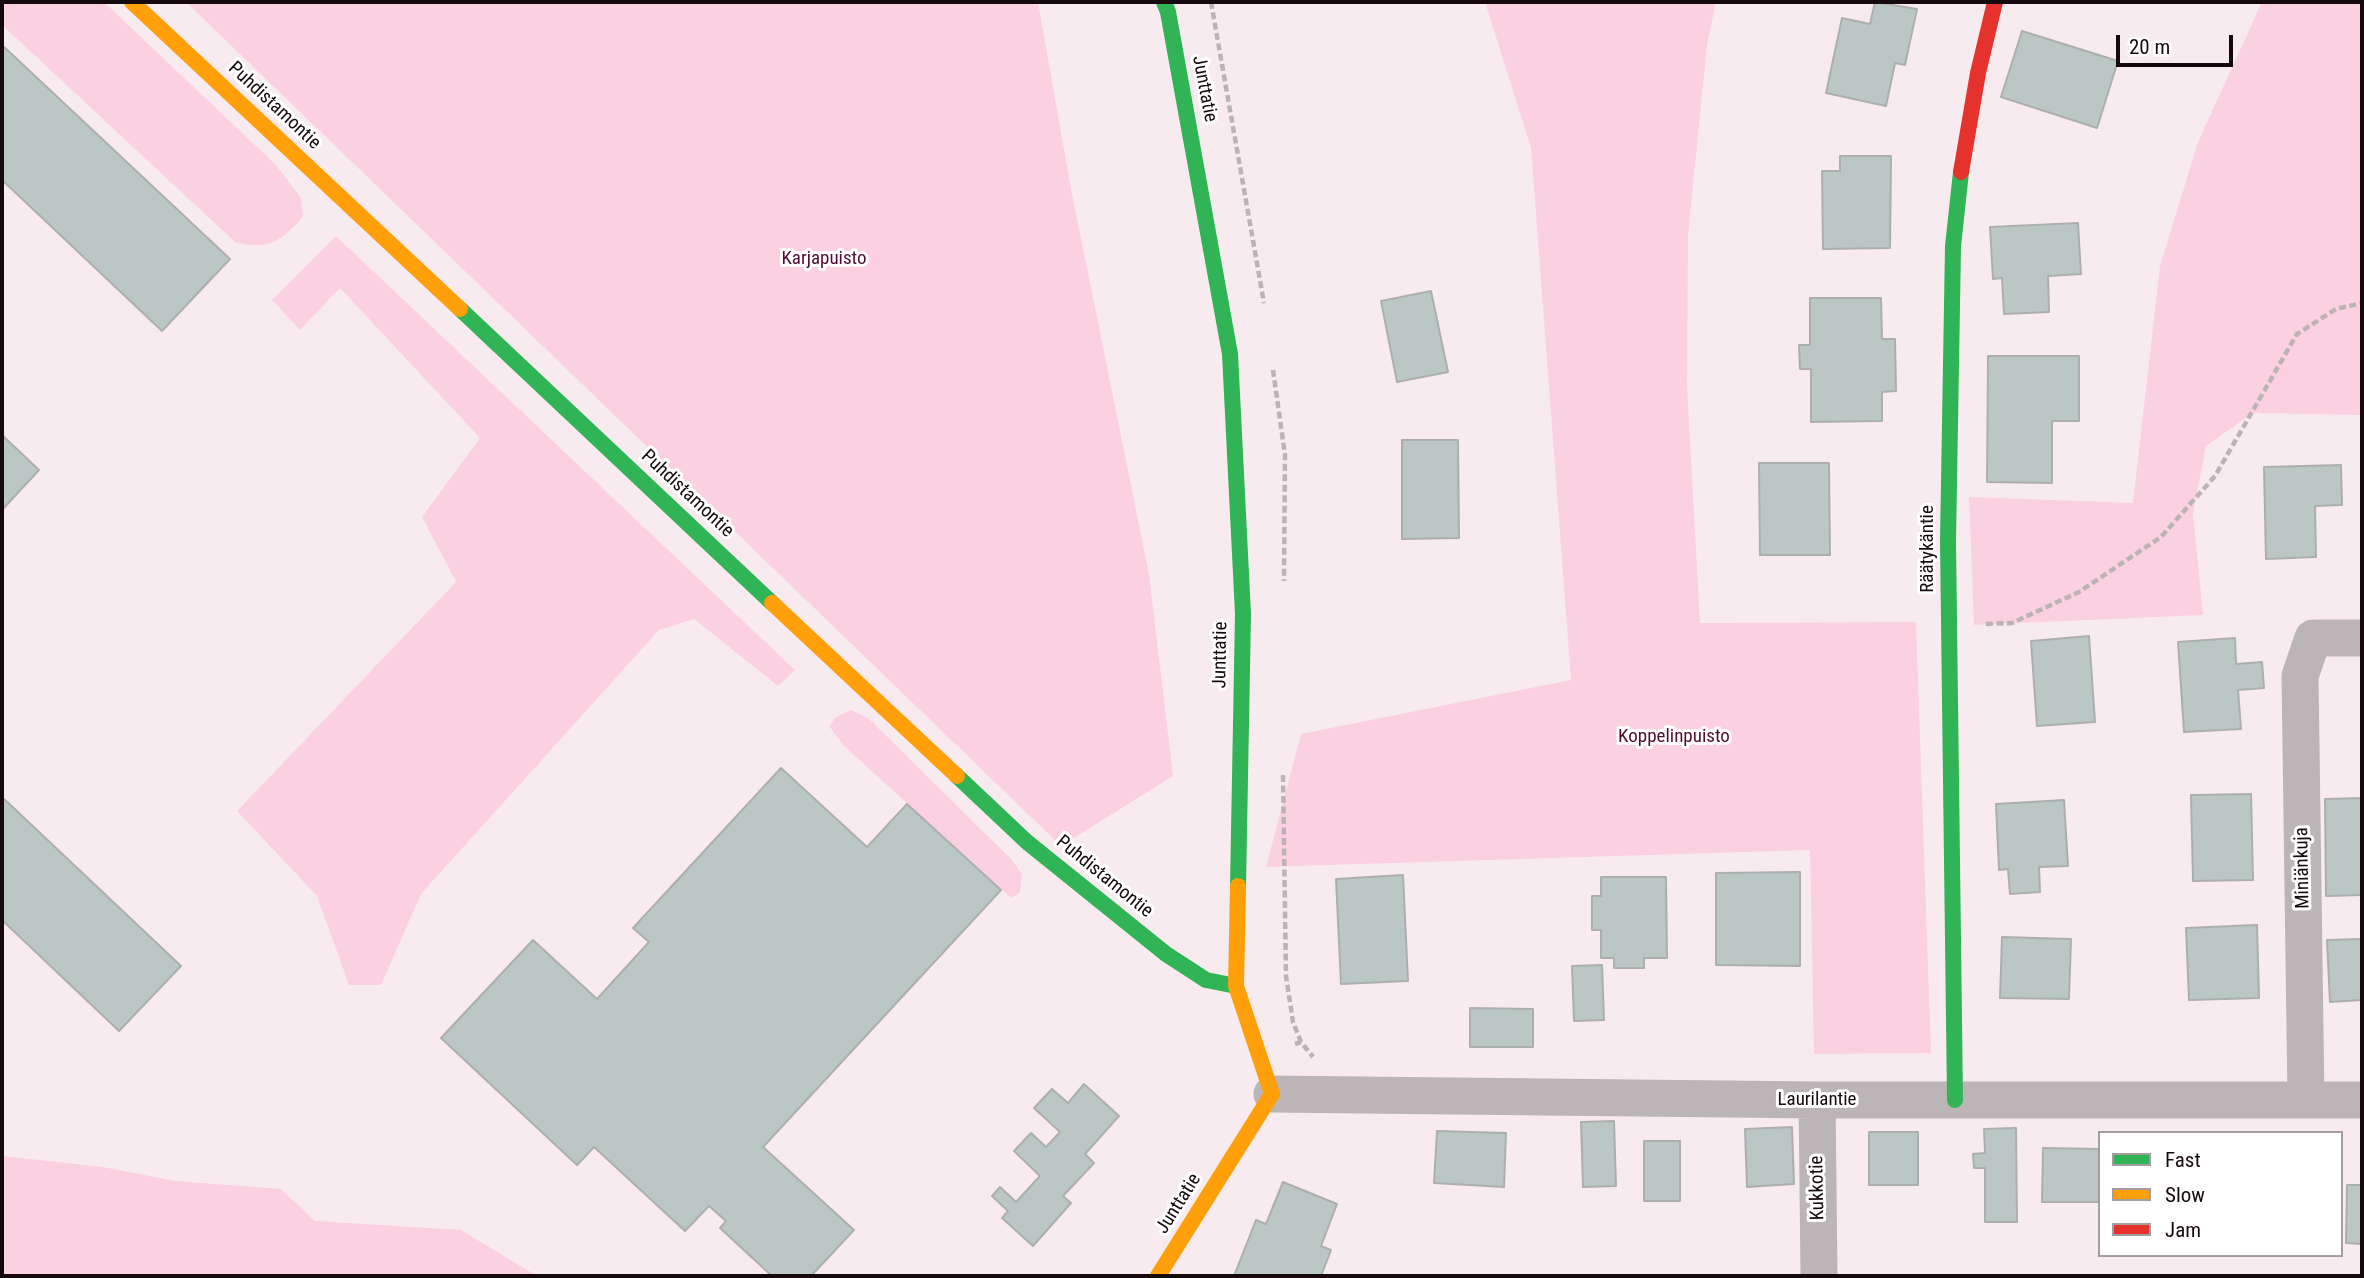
<!DOCTYPE html>
<html>
<head>
<meta charset="utf-8">
<style>
	body { margin:0 }
	#map { position:relative; width:2364px; height:1278px; overflow:hidden; background:#f8ebf0; font-family:"Roboto Condensed",sans-serif }
	canvas { display:block }
	.frame { position:absolute; inset:0; border:4px solid #16090e; pointer-events:none }
	.legend { position:absolute; left:2098px; top:1131px; width:245px; height:126px; box-sizing:border-box; background:#fff; border:2px solid #a29d9f; margin:0; padding:9px 12px; list-style:none; font-size:21px; color:#16090e }
	.legend li { display:flex; align-items:center; gap:14px; height:35px }
	.legend b { width:35px; border:2px solid #a29d9f }
	.scale { position:absolute; left:2116px; top:35px; width:117px; height:32px; box-sizing:border-box; border:4px solid #16090e; border-top:0; padding-left:9px; font-size:21px; line-height:24px; white-space:nowrap; color:#16090e; -webkit-text-stroke:5px #fff; paint-order:stroke }
</style>
</head>
<body>
<div id="map">
<canvas width="2364" height="1278"></canvas>
<div class="frame"></div>
<ul class="legend">
<li><b style="height:9px;background:#30b455"></b>Fast</li>
<li><b style="height:9px;background:#ff9f0a"></b>Slow</li>
<li><b style="height:9px;background:#e5322d"></b>Jam</li>
</ul>
<div class="scale">20 m</div>
</div>
<script>
const ctx = document.querySelector('canvas').getContext('2d');
ctx.lineJoin = 'round';
function fill(path, color) { ctx.fillStyle = color; ctx.fill(path, 'evenodd'); }
function trace(path, color, width, dash) { ctx.strokeStyle = color; ctx.lineWidth = width; ctx.lineCap = dash ? 'butt' : 'round'; ctx.setLineDash(dash || []); ctx.stroke(path); }
function drawText(font, color, halo, rows, align = 'center') {
  ctx.font = font + ' "Roboto Condensed",sans-serif'; ctx.lineWidth = 6; ctx.setLineDash([]); ctx.textBaseline = 'middle'; ctx.strokeStyle = halo; ctx.fillStyle = color; for (const [text, x, y, turn = 0] of rows) {
    ctx.save(); ctx.translate(x, y); ctx.rotate((+turn || 0) * Math.PI / 180); ctx.textAlign = isNaN(turn) ? turn : align; if (halo) ctx.strokeText(text, 0, 0); ctx.fillText(text, 0, 0); ctx.restore();
  }
}
fill(new Path2D(`
	M 2,2 L 104,2 L 276,165 L 301,198 L 303,216 C 283,241 267,251 235,242 L 2,25 Z
	M 186,2 L 1038,2 L 1071,189 L 1149,574 L 1173,776 L 1061,846 Z
	M 1485,2 L 1716,2 L 1707,45 L 1688,235 L 1687,387 L 1700,623 L 1916,622 L 1931,1053 L 1814,1054 L 1810,850 L 1266,867 L 1301,734 L 1571,680 L 1531,148 Z
	M 2262,2 L 2362,2 L 2362,415 L 2253,413 L 2206,446 L 2193,513 L 2203,615 L 1974,625 L 1969,497 L 2133,503 L 2160,266 L 2198,142 Z
	M 336,236 L 795,670 L 778,686 L 694,619 L 659,630 L 421,894 L 381,985 L 349,985 L 317,896 L 237,811 L 456,582 L 422,517 L 480,438 L 340,288 L 300,330 L 272,300 Z
	M 851,710 L 868,718 L 1011,859 L 1022,874 L 1020,892 L 1011,898 L 843,745 L 829,726 L 836,717 Z
	M 2,1156 L 103,1167 L 175,1181 L 281,1189 L 315,1221 L 461,1230 L 537,1276 L 2,1276 Z`), '#fbd1e2');
const building = new Path2D(`
	M 1875,2 L 1917,9 L 1905,65 L 1895,63 L 1886,106 L 1826,93 L 1842,18 L 1870,24 Z
	M 2022,31 L 2118,61 L 2097,128 L 2001,97 Z
	M 2,45 L 230,259 L 162,331 L 2,180 Z
	M 1840,156 L 1891,156 L 1890,248 L 1823,249 L 1822,171 L 1840,171 Z
	M 2078,223 L 2081,274 L 2048,276 L 2049,312 L 2004,314 L 2002,278 L 1993,279 L 1990,227 Z
	M 1431,291 L 1448,372 L 1397,382 L 1381,301 Z
	M 1810,298 L 1881,298 L 1882,339 L 1895,339 L 1896,391 L 1882,392 L 1882,421 L 1811,422 L 1811,369 L 1800,369 L 1799,345 L 1810,345 Z
	M 1988,356 L 2079,356 L 2079,421 L 2052,421 L 2052,483 L 1987,482 Z
	M 2,435 L 39,470 L 2,510 Z
	M 1402,440 L 1458,440 L 1459,538 L 1402,539 Z
	M 1759,463 L 1829,463 L 1830,555 L 1760,555 Z
	M 2341,465 L 2342,505 L 2315,506 L 2316,557 L 2266,559 L 2264,467 Z
	M 2089,636 L 2095,722 L 2037,726 L 2031,641 Z
	M 2235,638 L 2236,664 L 2262,662 L 2264,688 L 2238,690 L 2241,729 L 2184,732 L 2178,642 Z
	M 781,768 L 867,847 L 907,804 L 1001,890 L 763,1147 L 854,1230 L 811,1276 L 772,1276 L 720,1228 L 726,1221 L 709,1206 L 685,1231 L 594,1147 L 577,1165 L 441,1038 L 533,940 L 597,999 L 649,942 L 633,928 Z
	M 2251,794 L 2253,880 L 2193,881 L 2191,795 Z
	M 2,797 L 181,966 L 119,1031 L 2,920 Z
	M 2362,798 L 2362,895 L 2326,896 L 2325,799 Z
	M 2064,800 L 2068,866 L 2039,867 L 2040,892 L 2010,894 L 2008,869 L 1999,870 L 1996,804 Z
	M 1800,872 L 1800,966 L 1716,965 L 1716,873 Z
	M 1403,875 L 1408,981 L 1341,984 L 1336,879 Z
	M 1601,877 L 1666,877 L 1667,958 L 1644,958 L 1644,968 L 1614,968 L 1614,958 L 1601,958 L 1601,930 L 1592,930 L 1592,896 L 1601,896 Z
	M 2257,925 L 2259,998 L 2189,1000 L 2186,928 Z
	M 2002,937 L 2071,939 L 2069,999 L 2000,998 Z
	M 2362,939 L 2362,1000 L 2330,1002 L 2327,940 Z
	M 1602,965 L 1604,1020 L 1574,1021 L 1572,966 Z
	M 1470,1008 L 1533,1009 L 1533,1047 L 1470,1047 Z
	M 1084,1084 L 1119,1116 L 1085,1154 L 1094,1163 L 1063,1196 L 1071,1203 L 1033,1246 L 1002,1218 L 1008,1211 L 992,1196 L 1000,1187 L 1016,1202 L 1040,1176 L 1014,1151 L 1031,1133 L 1046,1147 L 1060,1132 L 1034,1108 L 1052,1089 L 1068,1103 Z
	M 1614,1121 L 1616,1186 L 1583,1187 L 1581,1122 Z
	M 1792,1127 L 1794,1184 L 1747,1187 L 1745,1129 Z
	M 2016,1128 L 2017,1222 L 1985,1222 L 1985,1168 L 1974,1168 L 1973,1154 L 1985,1153 L 1984,1129 Z
	M 1437,1131 L 1506,1133 L 1504,1187 L 1434,1183 Z
	M 1869,1132 L 1918,1132 L 1918,1185 L 1869,1185 Z
	M 1644,1141 L 1680,1141 L 1680,1201 L 1644,1201 Z
	M 2043,1148 L 2100,1149 L 2100,1202 L 2042,1202 Z
	M 1283,1182 L 1337,1204 L 1321,1246 L 1331,1250 L 1321,1276 L 1234,1276 L 1256,1220 L 1266,1224 Z
	M 2347,1185 L 2362,1185 L 2362,1244 L 2346,1243 Z`);
fill(building, '#bac7c5');
trace(building, '#adafaf', 2);
trace(new Path2D(`
	M 1211,2 L 1264,303
	M 1273,370 L 1285,455 L 1284,581
	M 1986,624 L 2012,623 L 2079,592 L 2161,537 L 2215,476 L 2297,334 L 2336,309 L 2362,303
	M 1283,775 L 1286,976 L 1293,1022 L 1301,1042
	M 1295,1044 L 1301,1042 L 1313,1057`), '#bbb3b6', 4.5, [7, 3.5]);
trace(new Path2D(`
	M 1272,1094 L 1817,1100 L 2362,1100
	M 1817,1100 L 1819,1276
	M 2306,1100 L 2300,676 L 2313,638 L 2362,638`), '#bcb5b7', 37);
trace(new Path2D(`
	M 1164,2 L 1168,12 L 1230,354 L 1243,614 L 1238,886
	M 460,309 L 772,603
	M 957,776 L 1027,842 L 1166,954 L 1206,980 L 1236,986
	M 1955,1100 L 1948,541 L 1953,246 L 1961,172`), '#30b455', 16);
trace(new Path2D(`
	M 132,2 L 460,309
	M 772,603 L 957,776
	M 1158,1276 L 1272,1094 L 1236,986 L 1238,886`), '#ff9f0a', 16);
trace(new Path2D(`
	M 1961,172 L 1978,73 L 1995,2`), '#e5322d', 16);
drawText('19px', '#16090e', '#fff', [
	["Junttatie",1204,89,79],
	["Puhdistamontie",274,106,43],
	["Puhdistamontie",687,494,43],
	["Räätykäntie",1928,549,-90],
	["Junttatie",1221,655,-89],
	["Miniänkuja",2303,868,-91],
	["Puhdistamontie",1104,877,39],
	["Laurilantie",1817,1100],
	["Kukkotie",1818,1188,-91],
	["Junttatie",1179,1204,-58]
]);
drawText('19px', '#4f0c30', '#fff', [
	["Karjapuisto",824,259],
	["Koppelinpuisto",1674,737]
]);
</script>
</body>
</html>
